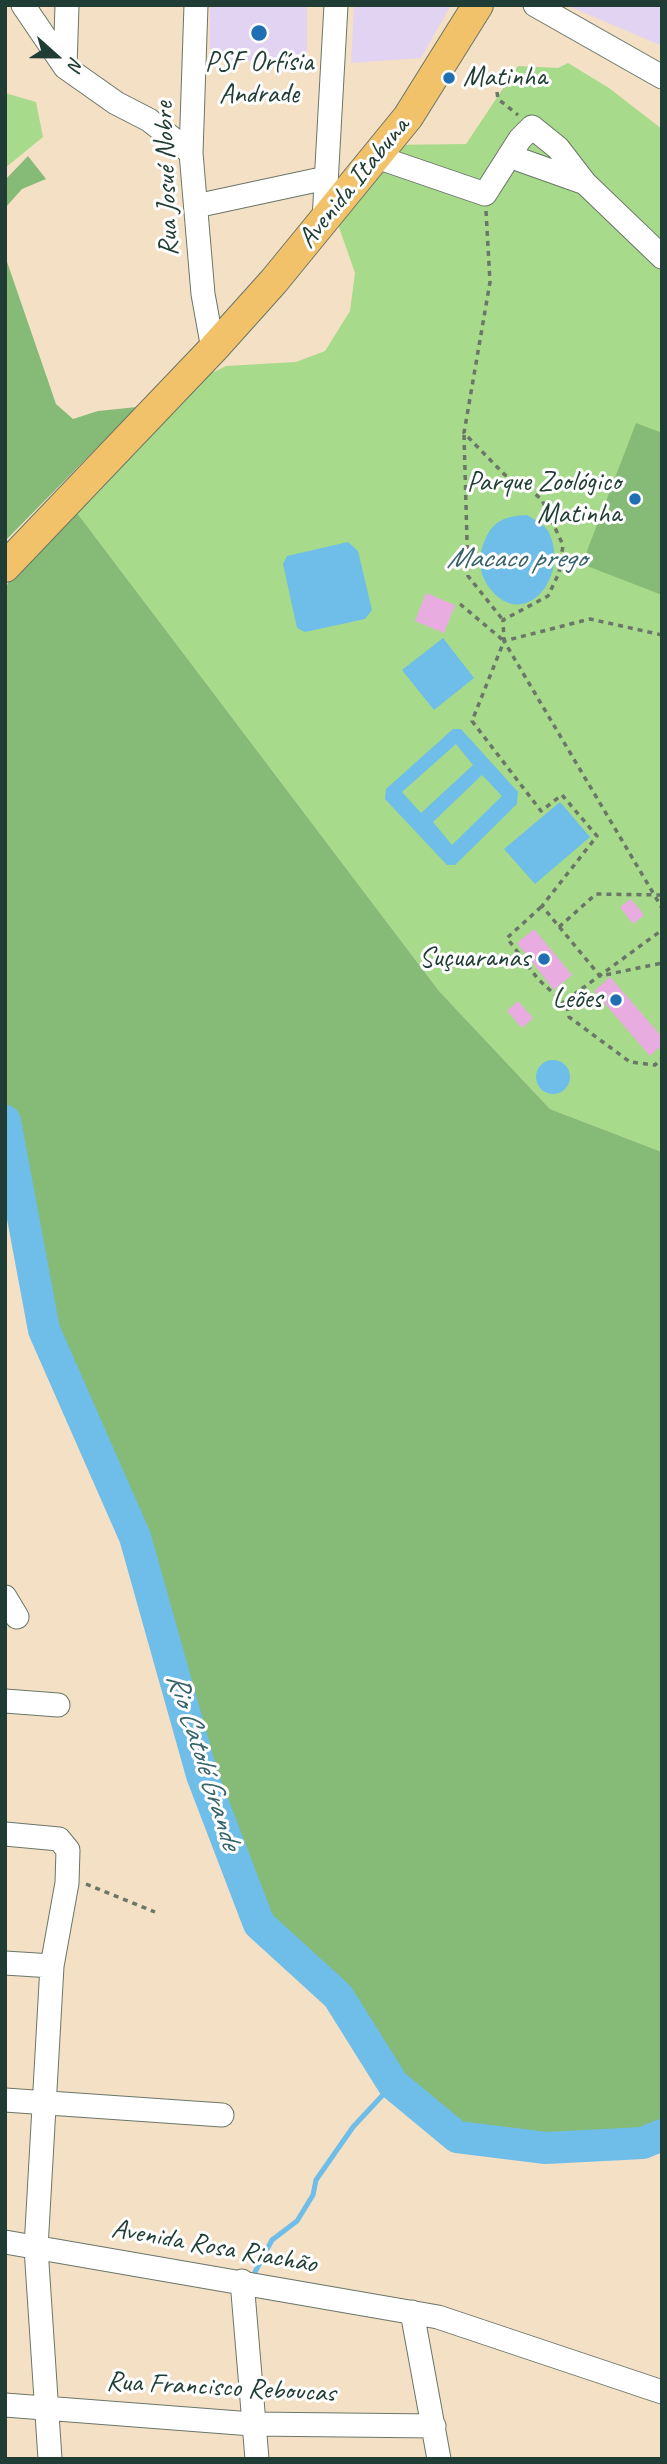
<!DOCTYPE html>
<html>
<head>
<meta charset="utf-8">
<style>
	body { margin:0 }
	#map { position:relative; width:667px; height:2464px; overflow:hidden; background:#f4e0c5; font-family:Caveat,sans-serif }
	canvas { display:block }
	.frame { position:absolute; inset:0; border:7px solid #1f3d34; pointer-events:none }
	.north { position:absolute; left:21px; top:21px; width:70px; height:70px; -webkit-text-stroke:5px #fff; paint-order:stroke; rotate:111deg; font-size:19px; font-weight:700; line-height:28px; text-align:center; color:#1f3d34 }
	.north::after { content:''; display:block; margin:auto; width:24px; height:32px; background:#1f3d34; clip-path:polygon(50% 0,100% 100%,50% 72%,0 100%) }
</style>
</head>
<body>
<div id="map">
<canvas width="667" height="2464"></canvas>
<div class="frame"></div>
<div class="north">N</div>
</div>
<script>
const ctx = document.querySelector('canvas').getContext('2d');
ctx.lineJoin = 'round';
function fill(path, color) { ctx.fillStyle = color; ctx.fill(path, 'evenodd'); }
function trace(path, color, width, dash) { ctx.strokeStyle = color; ctx.lineWidth = width; ctx.lineCap = dash ? 'butt' : 'round'; ctx.setLineDash(dash || []); ctx.stroke(path); }
function drawText(font, color, halo, rows, align = 'center') {
  ctx.font = font + ' Caveat,sans-serif'; ctx.lineWidth = 6; ctx.setLineDash([]); ctx.textBaseline = 'middle'; ctx.strokeStyle = halo; ctx.fillStyle = color; for (const [text, x, y, turn = 0] of rows) {
    ctx.save(); ctx.translate(x, y); ctx.rotate((+turn || 0) * Math.PI / 180); ctx.textAlign = isNaN(turn) ? turn : align; if (halo) ctx.strokeText(text, 0, 0); ctx.fillText(text, 0, 0); ctx.restore();
  }
}
fill(new Path2D(`
	M 210,5 L 307,5 L 307,60 L 210,62 Z
	M 354,5 L 451,5 L 421,58 L 351,63 Z
	M 566,5 L 662,5 L 662,46 Z`), '#e3d3f3');
fill(new Path2D(`
	M 568,63 L 609,88 L 662,129 L 662,1152 L 550,1109 L 439,991 L 71,505 L 181,388 L 226,366 L 296,362 L 325,351 L 350,311 L 355,273 L 334,213 L 386,145 L 466,144 L 518,66 L 558,68 Z
	M 5,93 L 36,102 L 43,137 L 5,168 Z`), '#a7db8b');
fill(new Path2D(`
	M 28,156 L 46,179 L 22,189 L 5,208 L 5,180 Z
	M 5,256 L 56,404 L 73,419 L 98,411 L 137,407 L 5,541 Z
	M 636,423 L 662,433 L 662,595 L 582,564 Z
	M 71,505 L 439,991 L 550,1109 L 662,1152 L 662,2135 L 643,2143 L 546,2148 L 457,2137 L 393,2084 L 338,1996 L 259,1924 L 202,1775 L 135,1537 L 43,1330 L 5,1121 L 5,590 L 18,560 Z`), '#85bb77');
fill(new Path2D(`
	M 527,515 C 533,519 545,525 548,531 C 572,576 523,635 488,586 C 478,571 478,556 485,540 C 493,520 507,516 527,515 Z
	M 348,542 L 358,551 L 372,610 L 365,619 L 305,632 L 297,628 L 283,564 L 287,556 Z
	M 443,638 L 474,678 L 434,710 L 402,670 Z
	M 453,729 L 461,729 L 518,792 L 517,804 L 455,865 L 447,865 L 385,799 L 386,789 ZM 456,744 L 473,765 L 421,813 L 402,792 ZM 482,775 L 502,796 L 452,845 L 433,822 Z
	M 560,802 L 590,837 L 535,884 L 504,849 Z
	M536 1077a17 17 0 1 1 34 0a17 17 0 1 1-34 0Z`), '#6fbde9');
trace(new Path2D(`
	M 255,2272 L 272,2240 L 297,2221 L 313,2195 L 316,2180 L 353,2127 L 393,2084`), '#6fbde9', 5);
trace(new Path2D(`
	M 5,1121 L 44,1330 L 135,1537 L 202,1775 L 259,1924 L 338,1996 L 393,2084 L 457,2137 L 546,2148 L 643,2143 L 662,2135`), '#6fbde9', 32);
fill(new Path2D(`
	M 426,593 L 455,605 L 444,633 L 415,621 Z
	M 631,899 L 644,915 L 633,924 L 620,907 Z
	M 534,929 L 572,975 L 554,990 L 517,943 Z
	M 610,977 L 662,1037 L 662,1045 L 650,1056 L 594,991 Z
	M 518,1001 L 533,1018 L 522,1028 L 507,1011 Z`), '#e9ace1');
const minor = new Path2D(`
	M 23,5 L 65,67 L 116,103 L 149,120 L 191,153
	M 196,5 L 191,153 L 203,294 L 213,349
	M 535,5 L 662,77
	M 65,67 L 67,5
	M 374,156 L 485,194 L 520,139 L 532,127 L 558,148 L 585,183 L 662,257
	M 509,156 L 585,183
	M 196,206 L 326,178
	M 324,220 L 336,5
	M 5,1597 L 17,1617
	M 5,1701 L 58,1705
	M 5,1834 L 59,1839 L 68,1850 L 67,1883 L 52,1966 L 36,2248 L 50,2459
	M 5,1963 L 52,1966
	M 5,2100 L 222,2115
	M 5,2242 L 438,2317 L 662,2392
	M 242,2281 L 257,2459
	M 412,2312 L 439,2459
	M 5,2405 L 252,2424 L 434,2426`);
const major = new Path2D(`
	M 5,567 L 213,349 L 274,281 L 408,117 L 478,5`);
trace(minor, '#6a7667', 25);
trace(major, '#6a7667', 32);
trace(new Path2D(`
	M 497,92 L 498,99 L 518,115
	M 486,211 L 490,282 L 464,433 L 505,475 L 521,481 L 542,500 L 563,545 L 559,573 L 548,596 L 503,620 L 504,641 L 472,721 L 541,811 L 562,795 L 597,836 L 542,906 L 600,976 L 662,963
	M 464,435 L 468,576 L 503,620
	M 460,604 L 504,641
	M 662,635 L 590,619 L 504,641 L 662,908
	M 541,907 L 507,938 L 538,979 L 567,1006 L 576,993 L 662,930
	M 559,927 L 596,894 L 662,895
	M 567,1006 L 569,1017 L 630,1062 L 655,1065 L 662,1058
	M 86,1884 L 155,1912`), '#6a7667', 3.5, [5, 5]);
trace(minor, '#fff', 23);
trace(major, '#f2c26a', 30);
for (const [x, y, r, color] of [
	[259,33,9,"#1f6fb2"],
	[449,78,7,"#1f6fb2"],
	[635,499,7,"#1f6fb2"],
	[544,959,7,"#1f6fb2"],
	[616,1000,7,"#1f6fb2"]
]) { const dot = new Path2D(); dot.arc(x, y, r, 0, 2 * Math.PI); ctx.fillStyle = color; ctx.fill(dot); trace(dot, '#fff', 2.5); }
drawText('28px', '#1f3d34', '#fff', [
	["PSF Orfísia",259,63,"center"],
	["Andrade",259,95,"center"],
	["Matinha",463,78,"left"],
	["Parque Zoológico",621,483],
	["Matinha",621,515],
	["Suçuaranas",530,959],
	["Leões",602,1000]
], 'right');
drawText('28px', '#1f3d34', '#fff', [
	["Rua Josué Nobre",167,179,-92],
	["Avenida Itabuna",354,183,-51],
	["Avenida Rosa Riachão",214,2247,10],
	["Rua Francisco Reboucas",221,2388,3]
]);
drawText('italic 30px', '#37636a', '#fff', [
	["Macaco prego",516,559],
	["Rio Catolé Grande",203,1761,72]
]);
</script>
</body>
</html>
